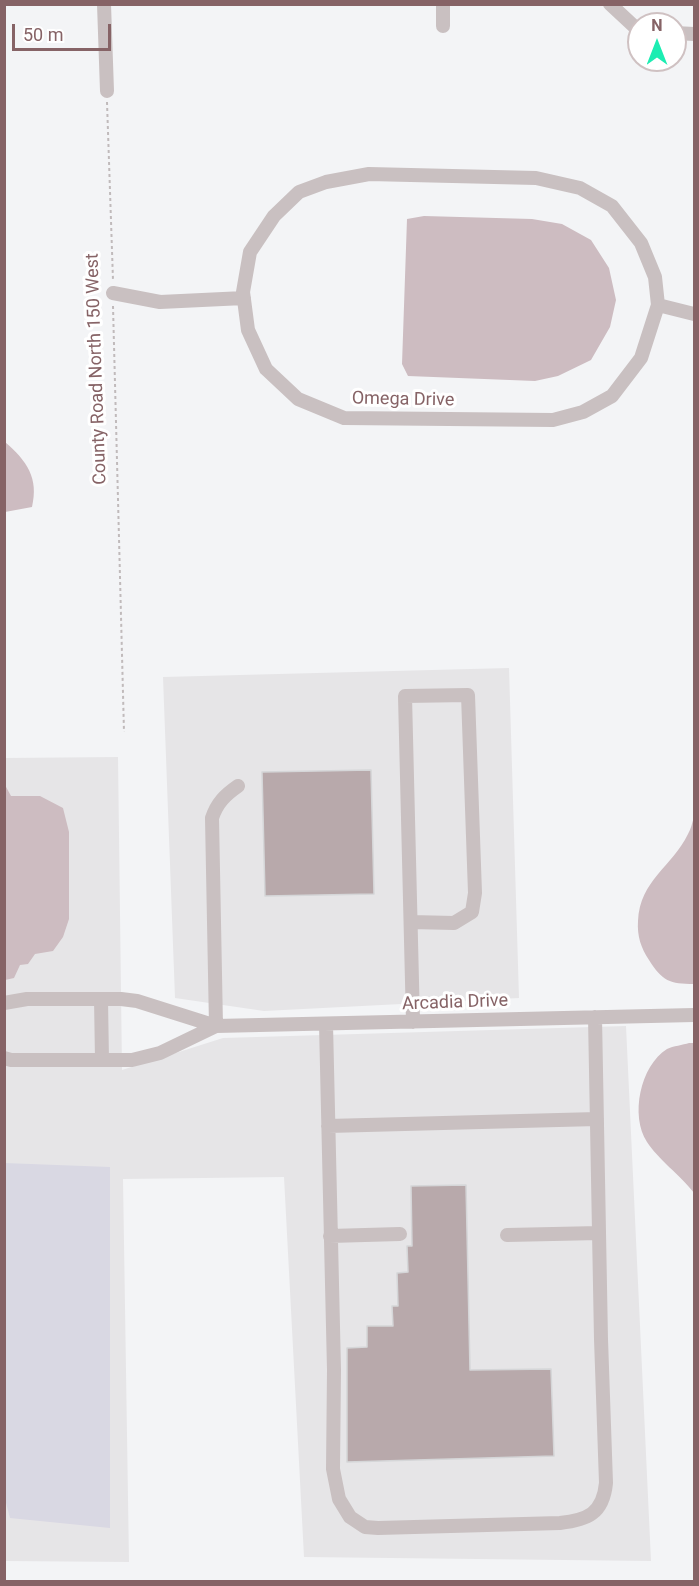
<!DOCTYPE html>
<html>
<head>
<meta charset="utf-8">
<style>
	body { margin:0 }
	#map { position:relative; width:699px; height:1586px; overflow:hidden; background:#f3f4f6; font-family:Roboto,sans-serif }
	canvas { display:block }
	.frame { position:absolute; inset:0; border:6px solid #866366; pointer-events:none }
	.north { position:absolute; left:627px; top:12px; width:60px; height:60px; box-sizing:border-box; background:#fff; border:2px solid #cfc1c2; border-radius:50%; rotate:0deg; font-size:16px; font-weight:700; line-height:24px; text-align:center; color:#866366 }
	.north::after { content:''; display:block; margin:auto; width:21px; height:27px; background:#1cedb2; clip-path:polygon(50% 0,100% 100%,50% 72%,0 100%) }
	.scale { position:absolute; left:12px; top:24px; width:99px; height:27px; box-sizing:border-box; border:3px solid #866366; border-top:0; padding-left:8px; font-size:18px; line-height:21px; white-space:nowrap; color:#866366; -webkit-text-stroke:4px #fff; paint-order:stroke }
</style>
</head>
<body>
<div id="map">
<canvas width="699" height="1586"></canvas>
<div class="frame"></div>
<div class="north">N</div>
<div class="scale">50 m</div>
</div>
<script>
const ctx = document.querySelector('canvas').getContext('2d');
ctx.lineJoin = 'round';
function fill(path, color) { ctx.fillStyle = color; ctx.fill(path, 'evenodd'); }
function trace(path, color, width, dash) { ctx.strokeStyle = color; ctx.lineWidth = width; ctx.lineCap = dash ? 'butt' : 'round'; ctx.setLineDash(dash || []); ctx.stroke(path); }
function drawText(font, color, halo, rows, align = 'center') {
  ctx.font = font + ' Roboto,sans-serif'; ctx.lineWidth = 6; ctx.setLineDash([]); ctx.textBaseline = 'middle'; ctx.strokeStyle = halo; ctx.fillStyle = color; for (const [text, x, y, turn = 0] of rows) {
    ctx.save(); ctx.translate(x, y); ctx.rotate((+turn || 0) * Math.PI / 180); ctx.textAlign = isNaN(turn) ? turn : align; if (halo) ctx.strokeText(text, 0, 0); ctx.fillText(text, 0, 0); ctx.restore();
  }
}
fill(new Path2D(`
	M 509,668 L 519,998 L 264,1011 L 175,998 L 163,677 Z
	M 118,757 L 122,1070 L 223,1038 L 626,1026 L 651,1561 L 304,1557 L 284,1177 L 123,1179 L 129,1562 L 5,1561 L 5,758 Z`), '#e6e5e7');
fill(new Path2D(`
	M 4,1163 L 110,1167 L 110,1528 L 10,1518 L 4,1495 Z`), '#d9d8e3');
fill(new Path2D(`
	M 424,216 L 532,219 L 562,224 L 591,240 L 609,268 L 616,300 L 610,327 L 591,360 L 558,376 L 535,381 L 408,376 L 402,364 L 407,219 Z
	M 5,442 C 27,461 39,478 32,507 L 5,512 Z
	M 5,785 L 11,796 L 40,796 L 63,808 L 69,832 L 69,919 L 63,937 L 53,951 L 35,954 L 28,964 L 20,965 L 14,978 L 5,980 Z
	M 694,817 L 694,984 C 670,984 662,981 649,960 C 641,948 637,936 638,921 C 640,880 672,867 688,834 C 691,829 692,823 694,817 Z
	M 689,1043 L 694,1043 L 694,1193 C 681,1176 657,1158 647,1142 C 630,1116 640,1066 667,1049 C 673,1046 683,1045 689,1043 Z`), '#cdbcc1');
const building = new Path2D(`
	M 371,770 L 374,894 L 265,896 L 262,772 Z
	M 466,1185 L 470,1370 L 551,1369 L 554,1456 L 347,1462 L 347,1348 L 367,1347 L 367,1326 L 393,1326 L 392,1306 L 398,1306 L 397,1273 L 408,1272 L 407,1246 L 412,1246 L 411,1186 Z`);
fill(building, '#b8a9ab');
trace(building, '#d5d6d8', 1.5);
trace(new Path2D(`
	M 107,102 L 113,280
	M 113,306 L 124,732`), '#c0babb', 2, [3, 3]);
trace(new Path2D(`
	M 104,4 L 107,91
	M 443,4 L 443,26
	M 610,4 L 639,31
	M 675,33 L 694,34
	M 369,174 L 536,178 L 580,188 L 612,206 L 641,243 L 655,277 L 658,305 L 641,358 L 612,396 L 583,412 L 553,420 L 344,418 L 298,399 L 266,369 L 248,330 L 243,292 L 250,252 L 274,216 L 299,192 L 326,182 Z
	M 113,293 L 160,302 L 244,298
	M 658,305 L 694,314
	M 238,786 C 225,795 217,803 212,818 L 216,1026 L 694,1015
	M 411,922 L 454,923 L 472,912 L 475,893 L 468,695 L 405,696 L 413,1022
	M 101,999 L 102,1060
	M 4,1003 L 27,999 L 121,999 L 137,1001 L 216,1026 L 160,1053 L 132,1060 L 11,1060 L 4,1058
	M 326,1024 L 334,1370 L 333,1469 L 339,1499 L 350,1517 L 365,1527 L 378,1528 L 560,1523 C 587,1520 603,1514 606,1483 L 601,1339 L 595,1017
	M 328,1126 L 597,1119
	M 507,1235 L 599,1233
	M 330,1236 L 400,1234`), '#c9c0c1', 14);
drawText('18px', '#866366', '#fff', [
	["County Road North 150 West",97,369,-92],
	["Omega Drive",403,400,1],
	["Arcadia Drive",455,1003,-2]
]);
</script>
</body>
</html>
